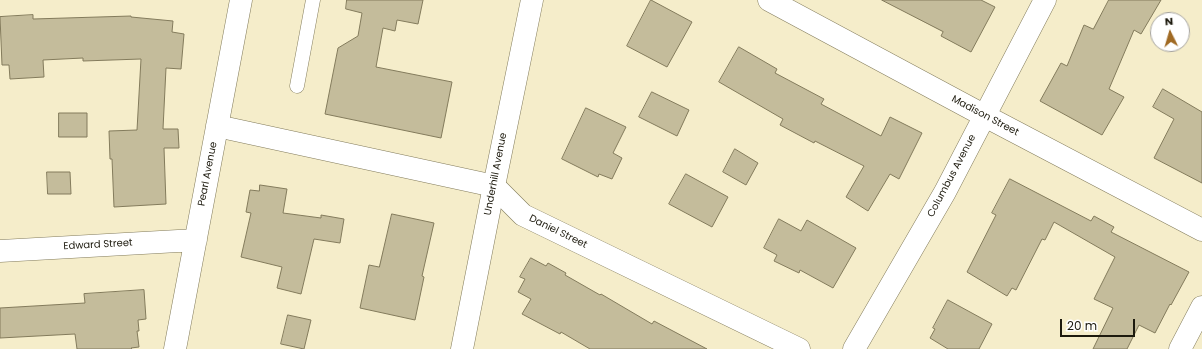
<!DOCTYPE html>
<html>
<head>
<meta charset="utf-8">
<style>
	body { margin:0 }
	#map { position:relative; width:1202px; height:349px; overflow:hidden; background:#f5edca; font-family:Poppins,sans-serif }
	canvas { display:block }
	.north { position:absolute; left:1150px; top:12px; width:40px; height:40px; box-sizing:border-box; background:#fff; border:1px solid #a5a39f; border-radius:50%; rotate:355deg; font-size:11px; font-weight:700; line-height:16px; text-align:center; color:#1d1a0e }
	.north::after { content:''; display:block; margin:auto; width:14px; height:18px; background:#a06a24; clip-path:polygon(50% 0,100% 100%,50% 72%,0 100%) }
	.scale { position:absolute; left:1060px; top:319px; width:75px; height:18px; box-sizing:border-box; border:2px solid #1d1a0e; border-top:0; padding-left:5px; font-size:12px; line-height:14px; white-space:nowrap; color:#1d1a0e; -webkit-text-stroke:3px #fff; paint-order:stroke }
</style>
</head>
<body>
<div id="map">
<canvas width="1202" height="349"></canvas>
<div class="north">N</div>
<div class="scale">20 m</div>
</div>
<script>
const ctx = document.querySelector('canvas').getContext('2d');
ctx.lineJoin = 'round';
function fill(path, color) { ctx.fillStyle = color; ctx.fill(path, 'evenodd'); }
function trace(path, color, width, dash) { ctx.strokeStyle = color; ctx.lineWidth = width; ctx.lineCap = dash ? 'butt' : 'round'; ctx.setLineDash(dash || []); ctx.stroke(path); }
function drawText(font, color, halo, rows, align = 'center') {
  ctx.font = font + ' Poppins,sans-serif'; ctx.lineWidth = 3; ctx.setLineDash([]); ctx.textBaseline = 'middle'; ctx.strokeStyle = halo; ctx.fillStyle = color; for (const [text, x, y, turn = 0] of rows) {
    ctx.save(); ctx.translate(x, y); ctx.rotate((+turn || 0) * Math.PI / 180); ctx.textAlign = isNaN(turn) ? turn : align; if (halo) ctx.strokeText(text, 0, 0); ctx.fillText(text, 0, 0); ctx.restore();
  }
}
const building = new Path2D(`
	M 347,0 L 423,0 L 418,24 L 397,20 L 395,31 L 383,28 L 376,67 L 452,82 L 441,138 L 325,114 L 338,48 L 358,36 L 362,13 L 346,9 Z
	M 651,0 L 692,22 L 667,67 L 627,46 Z
	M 882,0 L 981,0 L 995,7 L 971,52 L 941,36 L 943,32 Z
	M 1109,0 L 1161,0 L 1141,34 L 1134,30 L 1109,89 L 1124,97 L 1102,135 L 1040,101 L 1061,63 L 1067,66 L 1084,25 L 1093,29 Z
	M 33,15 L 33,19 L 131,16 L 131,17 L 173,21 L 172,32 L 184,34 L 181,69 L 166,68 L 163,129 L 178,129 L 179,148 L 164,148 L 166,204 L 114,207 L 112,159 L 110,159 L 109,131 L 137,130 L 141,59 L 83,61 L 83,58 L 43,60 L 44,77 L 10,79 L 9,65 L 2,65 L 0,17 Z
	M 739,47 L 777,69 L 775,73 L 824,99 L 821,104 L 881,136 L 890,117 L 922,133 L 899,179 L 890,174 L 868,211 L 846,197 L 864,166 L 815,141 L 814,143 L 780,125 L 783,119 L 719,82 Z
	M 1163,89 L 1202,112 L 1202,183 L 1154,158 L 1174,119 L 1153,107 Z
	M 652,92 L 689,110 L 677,136 L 639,117 Z
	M 586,108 L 626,127 L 613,153 L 622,158 L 612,179 L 599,174 L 598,177 L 562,159 Z
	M 59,113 L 87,113 L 87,137 L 59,137 Z
	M 735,149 L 758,163 L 746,185 L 723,172 Z
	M 47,172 L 70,172 L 71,194 L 48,194 Z
	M 686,174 L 728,197 L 712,227 L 669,204 Z
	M 1010,179 L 1091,221 L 1094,216 L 1114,227 L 1111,232 L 1189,272 L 1171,305 L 1170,304 L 1155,333 L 1139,325 L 1127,349 L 1093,349 L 1113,308 L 1094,299 L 1115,257 L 1054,222 L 1045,240 L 1042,239 L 1016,290 L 1012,288 L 1007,296 L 967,272 L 996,215 L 992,213 Z
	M 260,185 L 287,189 L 283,213 L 321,218 L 321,215 L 344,219 L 340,243 L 314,239 L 301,294 L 277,288 L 282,267 L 241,257 L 251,213 L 246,212 L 250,190 L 259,191 Z
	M 392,214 L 434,223 L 422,276 L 424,277 L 415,320 L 360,308 L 369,265 L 379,267 Z
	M 779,219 L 801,231 L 807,220 L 856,248 L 833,288 L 800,270 L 799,273 L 774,261 L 777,255 L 764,248 Z
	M 531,258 L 546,266 L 548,263 L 566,273 L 565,275 L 600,295 L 601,294 L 652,324 L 654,321 L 707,349 L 590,349 L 561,332 L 560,334 L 522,314 L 531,299 L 518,292 L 525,279 L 520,277 Z
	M 144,290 L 146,319 L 138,320 L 139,331 L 137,331 L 139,347 L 131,348 L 132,349 L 77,349 L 75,334 L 0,338 L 0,308 L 85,303 L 84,294 Z
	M 948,300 L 992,324 L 979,349 L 948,349 L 930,338 L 935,329 L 933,328 Z
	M 288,315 L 311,320 L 304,349 L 281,344 Z`);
fill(building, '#c4bc9b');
trace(building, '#837b5c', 1);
const lane = new Path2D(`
	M 297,86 L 313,0`);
const street = new Path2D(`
	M 769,0 L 985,116 L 1202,230
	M 217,126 L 494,186 L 523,215 L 799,349
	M 0,251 L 196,240
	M 175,349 L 241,0
	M 854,349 L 945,192 L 1045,0
	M 1180,349 L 1202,307`);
const secondary = new Path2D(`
	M 462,349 L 494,186 L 532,0`);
trace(lane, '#837c5c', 15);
trace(street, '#837c5c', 23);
trace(secondary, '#837c5c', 23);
trace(lane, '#fff', 14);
trace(street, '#fff', 22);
trace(secondary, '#fff', 22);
drawText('10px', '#1d1a0e', '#fff', [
	["Madison Street",985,116,28],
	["Pearl Avenue",208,174,-79],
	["Underhill Avenue",496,174,-79],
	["Columbus Avenue",952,176,-62],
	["Daniel Street",558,232,26],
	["Edward Street",98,245,-3]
]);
</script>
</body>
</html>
